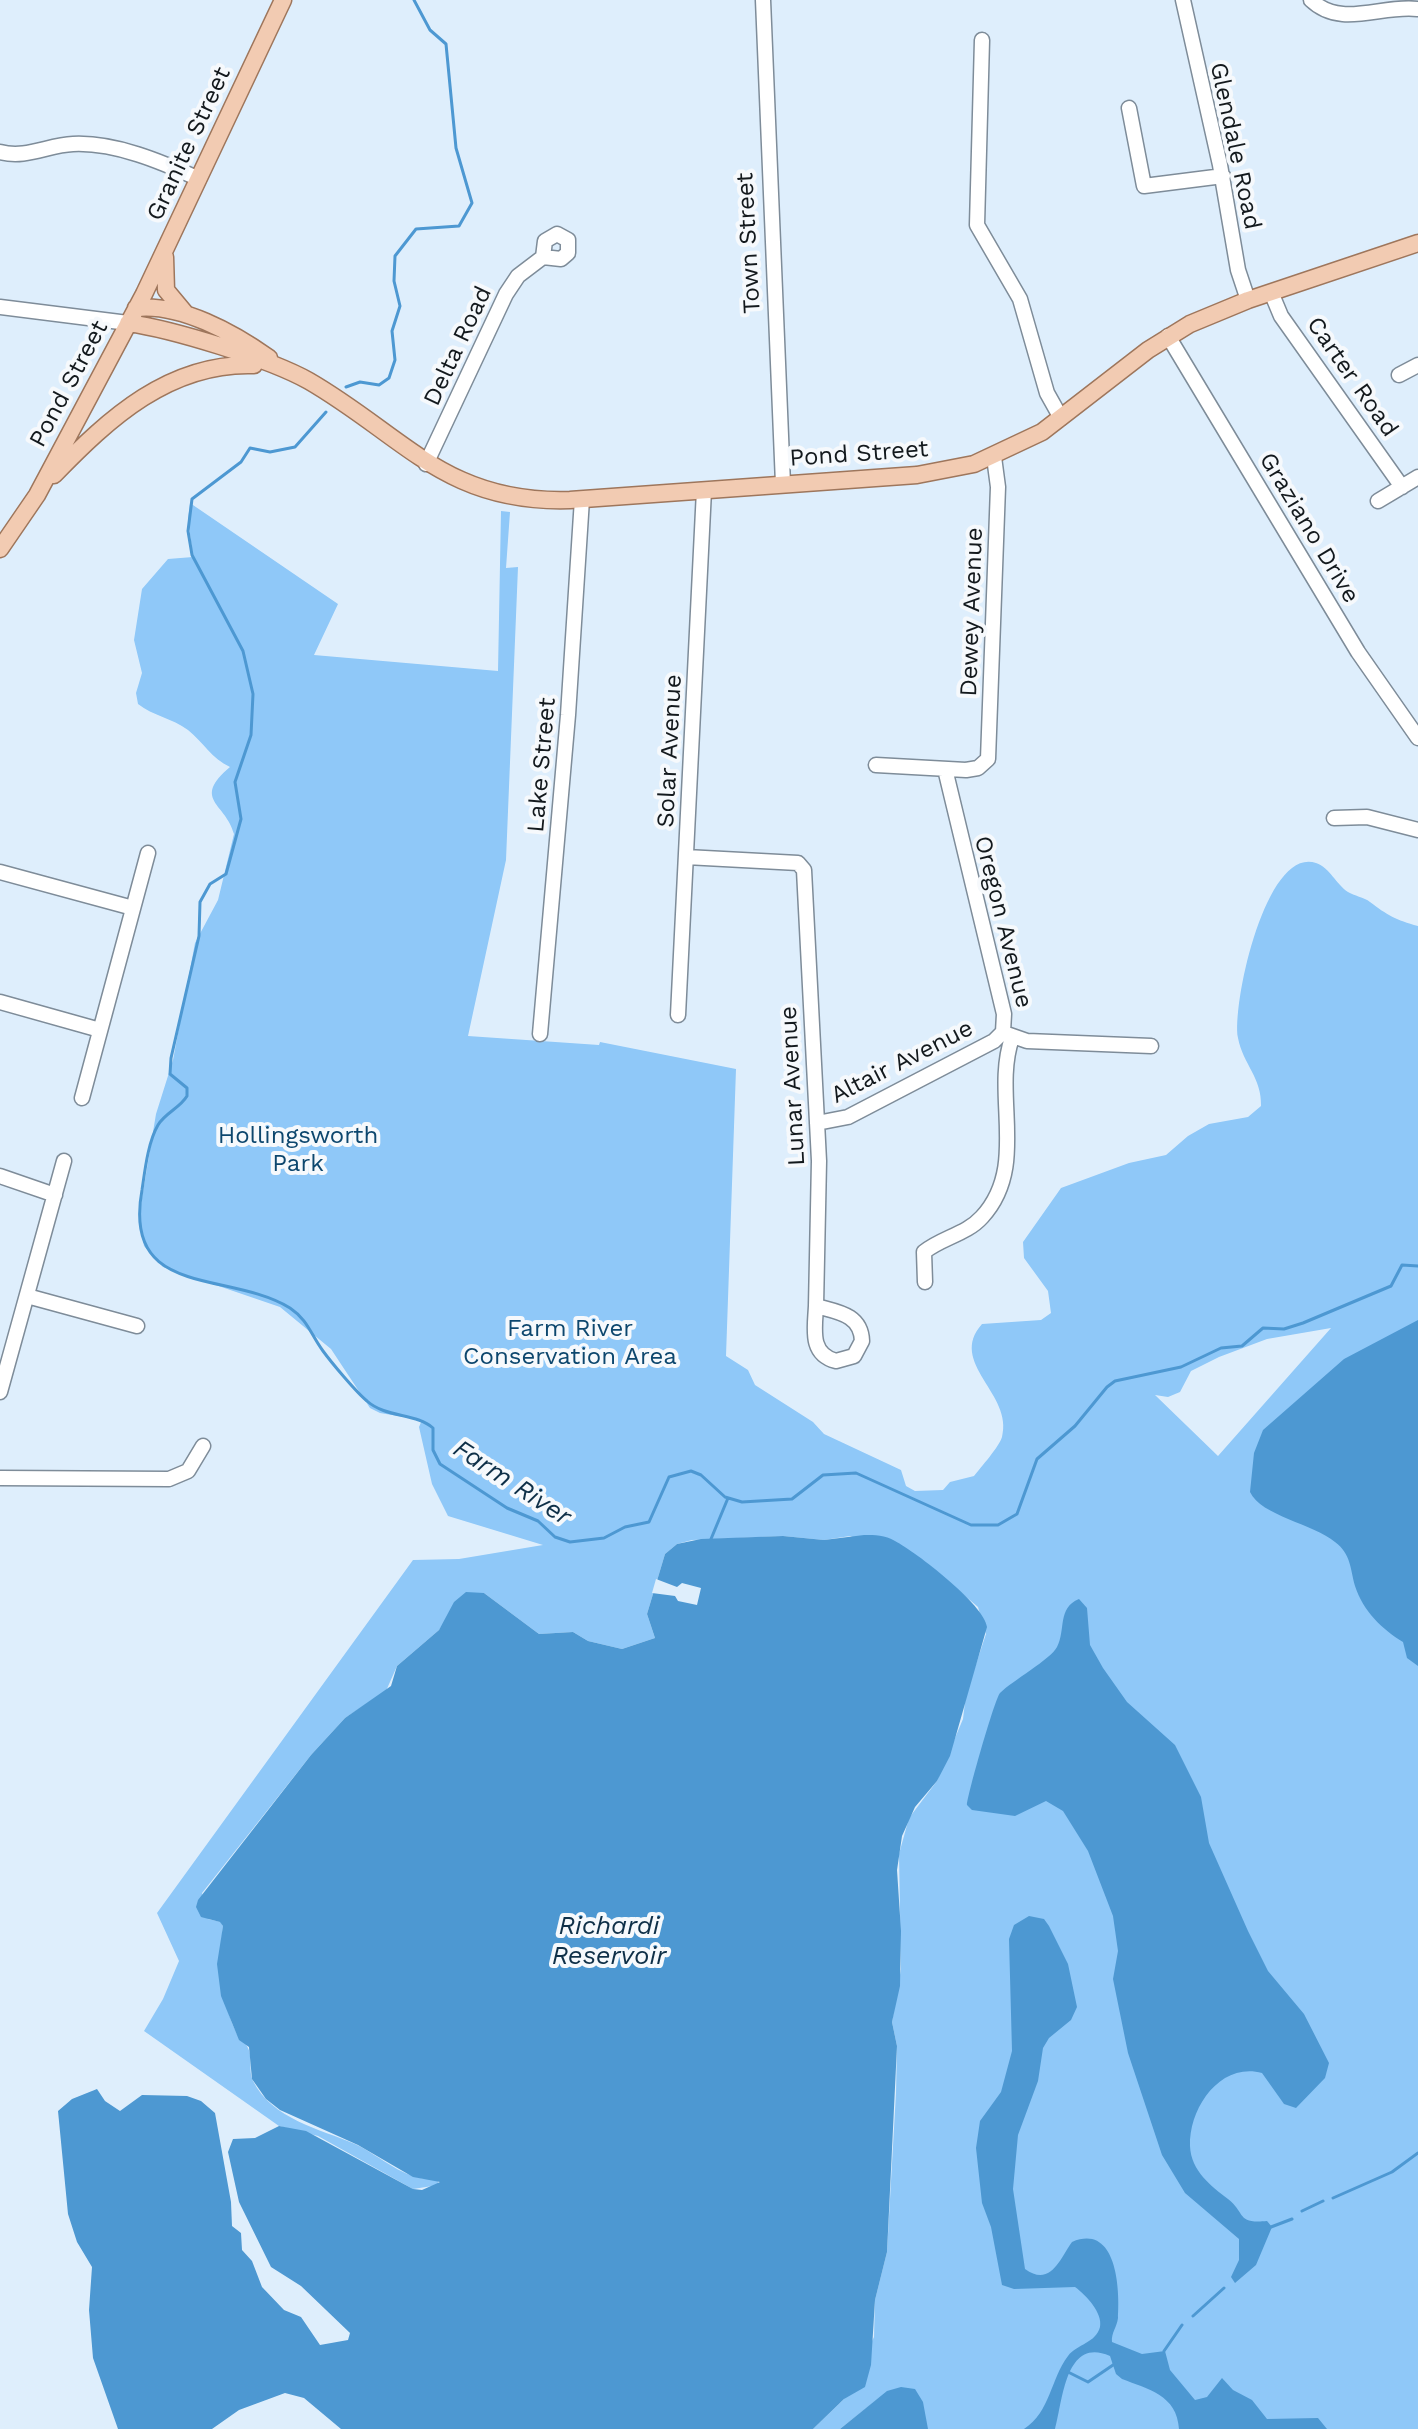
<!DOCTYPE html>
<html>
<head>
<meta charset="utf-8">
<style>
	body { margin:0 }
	canvas { display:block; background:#deeefc }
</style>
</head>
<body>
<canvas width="1418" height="2429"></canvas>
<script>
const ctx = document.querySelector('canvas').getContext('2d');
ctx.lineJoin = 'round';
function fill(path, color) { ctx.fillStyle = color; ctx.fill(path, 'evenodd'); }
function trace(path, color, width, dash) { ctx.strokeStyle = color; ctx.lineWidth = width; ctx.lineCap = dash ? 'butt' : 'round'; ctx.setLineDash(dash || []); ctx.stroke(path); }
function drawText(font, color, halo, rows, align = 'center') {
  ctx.font = font + ' "Work Sans",sans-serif'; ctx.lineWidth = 8; ctx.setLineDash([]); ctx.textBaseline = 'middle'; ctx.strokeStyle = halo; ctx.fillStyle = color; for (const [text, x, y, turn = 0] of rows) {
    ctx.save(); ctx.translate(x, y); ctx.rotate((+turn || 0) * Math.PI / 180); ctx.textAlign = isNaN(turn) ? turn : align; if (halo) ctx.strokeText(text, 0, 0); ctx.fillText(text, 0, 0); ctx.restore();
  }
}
fill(new Path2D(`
	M 190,503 L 338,604 L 314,655 L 498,671 L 501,511 L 510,512 L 506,568 L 518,567 L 506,860 L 468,1036 L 599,1045 L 600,1042 L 736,1069 L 726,1356 L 748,1370 L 755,1385 L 813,1422 L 824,1434 L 901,1470 L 906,1486 L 915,1491 L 943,1490 L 950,1482 L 974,1476 C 981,1467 999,1447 1002,1437 C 1014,1394 947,1363 982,1324 L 1041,1320 L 1051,1313 L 1048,1291 L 1024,1258 L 1023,1242 L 1061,1188 L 1129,1163 L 1166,1155 L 1188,1136 L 1209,1124 L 1248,1117 L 1261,1106 C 1262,1078 1243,1064 1238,1038 C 1232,1003 1266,846 1316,863 C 1330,868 1336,884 1348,892 C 1354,896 1364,897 1370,902 C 1387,915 1396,920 1418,926 L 1418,2429 L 900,2429 L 879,2398 L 840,2429 L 813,2429 L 844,2399 L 874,2337 L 875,2300 L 887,2252 L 896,2093 L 897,2046 L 892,2022 L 901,1969 L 899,1854 L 909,1818 L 937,1781 L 963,1719 L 966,1694 L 986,1634 L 978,1607 L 930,1566 L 850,1536 L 824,1540 L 783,1536 L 692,1540 L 677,1544 L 665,1554 L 647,1614 L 655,1638 L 622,1649 L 588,1641 L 573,1632 L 539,1634 L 484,1593 L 445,1621 L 439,1630 L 397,1666 L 386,1691 L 345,1718 L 311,1755 L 202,1893 L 208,1919 L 221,1922 L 223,1926 C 218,1971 218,1990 236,2032 C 238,2038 244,2041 247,2046 C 253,2055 248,2071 253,2081 C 272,2119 320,2129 355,2144 C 384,2158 404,2181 437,2179 L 439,2185 L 413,2189 L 318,2136 L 279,2126 L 144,2031 L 163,1999 L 179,1961 L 157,1913 L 413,1560 L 459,1559 L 543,1545 L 448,1516 L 432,1484 L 419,1427 L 422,1420 L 380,1413 L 370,1408 L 331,1349 L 280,1307 L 163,1267 L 144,1246 L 139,1216 L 156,1114 L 173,1060 L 195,943 L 218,900 L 234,834 C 226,803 191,800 230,767 C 212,759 203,742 188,730 C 172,718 153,716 138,704 L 136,693 L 142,673 L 134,640 L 142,589 L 168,559 L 193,557 L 188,519 ZM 1331,1328 L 1218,1456 L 1155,1395 L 1168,1397 L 1180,1392 L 1191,1371 L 1219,1357 L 1267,1339 Z`), '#8fc8f8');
fill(new Path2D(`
	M 1418,1320 L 1418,1666 L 1407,1658 L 1403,1642 C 1382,1629 1363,1611 1355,1586 C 1350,1568 1351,1554 1335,1542 C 1314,1524 1261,1516 1250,1492 L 1254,1453 L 1263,1430 L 1344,1359 Z
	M 864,1535 C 875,1535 885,1535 895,1541 C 916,1552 985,1605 987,1627 L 950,1756 L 937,1781 L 915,1807 L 902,1836 L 897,1870 L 901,1931 L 900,1986 L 892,2022 L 897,2046 L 887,2252 L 875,2300 L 871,2365 L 865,2387 L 844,2399 L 813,2429 L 341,2429 L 304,2398 L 285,2393 L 239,2410 L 212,2429 L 118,2429 L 93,2358 L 89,2310 L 92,2267 L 77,2242 L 68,2214 L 58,2111 L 72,2099 L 97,2089 L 105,2101 L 120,2111 L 142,2095 L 187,2096 L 201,2101 L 215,2113 L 231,2202 L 232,2226 L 241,2233 L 242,2250 L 252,2261 L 262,2287 L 284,2310 L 301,2317 L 320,2345 L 348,2340 L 350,2333 L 301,2286 L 271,2267 L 239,2202 L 228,2152 L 233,2139 L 255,2138 L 279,2126 L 306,2131 L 413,2189 L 422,2190 L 440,2182 L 413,2177 L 358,2145 L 280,2110 L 266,2099 L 252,2079 L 249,2047 L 239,2040 L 221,1996 L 217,1964 L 223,1926 L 220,1922 L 201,1917 L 196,1907 L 198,1900 L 311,1755 L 345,1718 L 391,1686 L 397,1666 L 439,1630 L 454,1602 L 466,1592 L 484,1593 L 539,1634 L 573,1632 L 588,1641 L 622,1649 L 655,1638 L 647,1614 L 665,1554 L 677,1544 L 701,1539 L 783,1536 L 824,1540 Z
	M 1079,1599 L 1087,1608 L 1090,1645 L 1103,1668 L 1127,1702 L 1175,1745 L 1201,1797 L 1209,1843 L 1248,1931 L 1268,1971 L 1304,2014 L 1329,2063 L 1325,2078 L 1296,2108 L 1284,2104 L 1262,2073 C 1220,2062 1189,2108 1190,2146 C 1191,2171 1211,2186 1228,2199 C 1246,2213 1236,2224 1267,2221 L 1272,2227 L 1256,2265 L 1235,2283 L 1231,2277 L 1239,2260 L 1239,2239 L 1185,2193 L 1162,2155 L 1128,2053 L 1113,1979 L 1118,1951 L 1113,1916 L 1088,1851 L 1063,1811 L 1046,1801 L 1015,1816 L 972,1810 L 967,1805 C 967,1796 995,1698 1000,1693 C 1012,1681 1051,1659 1057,1647 C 1066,1630 1057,1608 1079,1599 Z
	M 1029,1916 L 1044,1919 L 1049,1926 L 1068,1964 L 1077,2007 L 1071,2020 L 1049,2038 L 1043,2048 L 1038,2081 L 1018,2135 L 1013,2189 L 1025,2269 C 1051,2288 1061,2257 1072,2242 C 1117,2223 1120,2289 1118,2318 C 1117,2327 1111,2333 1112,2342 L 1142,2354 L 1165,2351 L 1170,2370 L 1195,2400 L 1207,2397 L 1222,2378 L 1233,2390 L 1252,2400 L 1267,2419 L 1318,2418 L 1327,2429 L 1179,2429 C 1177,2395 1148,2389 1122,2379 L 1116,2374 L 1110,2356 C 1065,2336 1063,2401 1055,2429 L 1024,2429 C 1051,2411 1050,2380 1068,2356 C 1077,2344 1096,2343 1100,2327 C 1103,2313 1086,2295 1075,2287 L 1014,2289 L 1002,2285 L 991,2227 L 982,2203 L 976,2148 L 980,2121 L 1001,2092 L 1012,2051 L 1009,1939 L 1014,1925 Z
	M 901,2387 L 915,2389 L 923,2402 L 928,2429 L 840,2429 L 887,2391 Z`), '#4d98d2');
fill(new Path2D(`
	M 656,1579 L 677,1587 L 682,1583 L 701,1588 L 697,1605 L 678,1601 L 675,1596 L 652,1593 Z`), '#deeefc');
trace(new Path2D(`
	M 346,387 L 360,382 L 379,385 L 389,378 L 395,360 L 392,331 L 400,306 L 394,281 L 395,256 L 416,229 L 459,226 L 472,203 L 456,148 L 446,44 L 430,30 L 414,0
	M 326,412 L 295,447 L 270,452 L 250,448 L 241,462 L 192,499 L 188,531 L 192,555 L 243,651 L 253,694 L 251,735 L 235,782 L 241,819 L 226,874 L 210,884 L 200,902 L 199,936 L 171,1058 L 170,1074 L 187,1088 L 187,1096 C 180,1108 165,1113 158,1125 C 148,1142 145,1170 142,1190 C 122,1299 228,1270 290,1308 C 308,1320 311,1335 323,1351 C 331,1362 356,1392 367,1401 C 386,1418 416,1413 433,1428 L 433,1450 L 440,1464 L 507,1508 L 538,1521 L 555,1537 L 570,1542 L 604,1538 L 625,1527 L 649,1522 L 669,1477 L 691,1471 L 701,1475 L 725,1497 L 742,1502 L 792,1499 L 823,1475 L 856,1473 L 971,1525 L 998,1525 L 1017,1514 L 1037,1459 L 1075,1426 L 1107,1387 L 1115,1381 L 1181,1367 L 1221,1348 L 1242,1346 L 1263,1328 L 1284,1329 L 1303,1323 L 1391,1286 L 1402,1265 L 1418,1266
	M 711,1539 L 728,1498
	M 1333,2198 L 1392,2172 L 1418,2153
	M 1302,2211 L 1323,2201
	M 1271,2227 L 1292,2219
	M 1193,2316 L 1224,2288
	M 1164,2351 L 1182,2325
	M 1068,2372 L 1088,2382 L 1116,2363`), '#4d98d2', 3);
const minor = new Path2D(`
	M 763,0 L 783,484
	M 1183,0 L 1220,165 L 1238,270 L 1248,300
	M 1311,0 C 1341,29 1382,4 1418,9
	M 982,40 L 977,225 L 1020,299 L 1047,393 L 1061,418
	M 1129,108 L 1144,186 L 1223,176
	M 0,152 C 26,159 48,145 73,144 C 115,142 162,162 199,179
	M 557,234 L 568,240 L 568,253 L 561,259 L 543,257 L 545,241 Z
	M 1271,292 L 1281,316 L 1402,487
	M 0,307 L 128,323
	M 1168,336 L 1358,652 L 1418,738
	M 1399,375 L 1418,365
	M 426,464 L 506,294 L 518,276 L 543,257
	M 1378,501 L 1418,477
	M 876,765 L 966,770 L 978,768 L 988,759 L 998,487 L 994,457
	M 945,769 L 1004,1014 L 1003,1032
	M 1334,818 L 1367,817 L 1418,830
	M 686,857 L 798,863 L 804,870 L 819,1161 L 816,1306
	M 0,872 L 133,908
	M 0,1002 L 100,1030
	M 678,1015 L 704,490
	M 540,1034 L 568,715 L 582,499
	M 1007,1034 L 1027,1041 L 1151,1046
	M 82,1098 L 148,853
	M 817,1123 L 848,1117 L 994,1041 L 1003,1032
	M 0,1176 L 55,1195
	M 925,1282 L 924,1252 C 941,1238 967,1234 982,1217 C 1029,1166 992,1095 1012,1038
	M 27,1296 L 137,1326
	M 816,1306 C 837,1312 861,1314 862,1341 L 854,1356 L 836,1361 C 809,1354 815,1328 816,1306 Z
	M 0,1392 L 64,1161
	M 0,1478 L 169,1479 L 188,1471 L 203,1446`);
const major = new Path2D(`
	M 165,257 L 166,290 L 186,314
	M 136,308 C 180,303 234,333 269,358
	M 128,323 C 172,329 270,359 309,381 C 404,436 446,504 570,500 L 917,475 L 974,464 L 1042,432 L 1148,350 L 1190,324 L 1248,300 L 1418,243
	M 54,475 C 109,418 170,362 254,365
	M 0,549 L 37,495 L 144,294 L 283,0`);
trace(minor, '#7e8c99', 17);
trace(major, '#9e765c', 19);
trace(minor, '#fff', 14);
trace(major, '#f2cbb2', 16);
drawText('24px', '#13191d', '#f6f9fc', [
	["Granite Street",189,144,-65],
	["Glendale Road",1235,146,78],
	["Town Street",749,243,-93],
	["Delta Road",458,346,-65],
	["Carter Road",1352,377,55],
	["Pond Street",69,384,-62],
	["Pond Street",859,454,-4],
	["Graziano Drive",1309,528,59],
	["Dewey Avenue",972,612,-88],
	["Solar Avenue",670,751,-87],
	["Lake Street",542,765,-85],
	["Oregon Avenue",1003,922,76],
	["Altair Avenue",902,1062,-27],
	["Lunar Avenue",793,1086,-93]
]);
drawText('24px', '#0d476e', '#f6f9fc', [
	["Hollingsworth",298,1136],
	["Park",298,1164],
	["Farm River",570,1329],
	["Conservation Area",570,1357]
]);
drawText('italic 26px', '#0f3048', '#f6f9fc', [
	["Farm River",512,1483,33],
	["Richardi",609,1926],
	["Reservoir",609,1956]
]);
</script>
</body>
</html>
